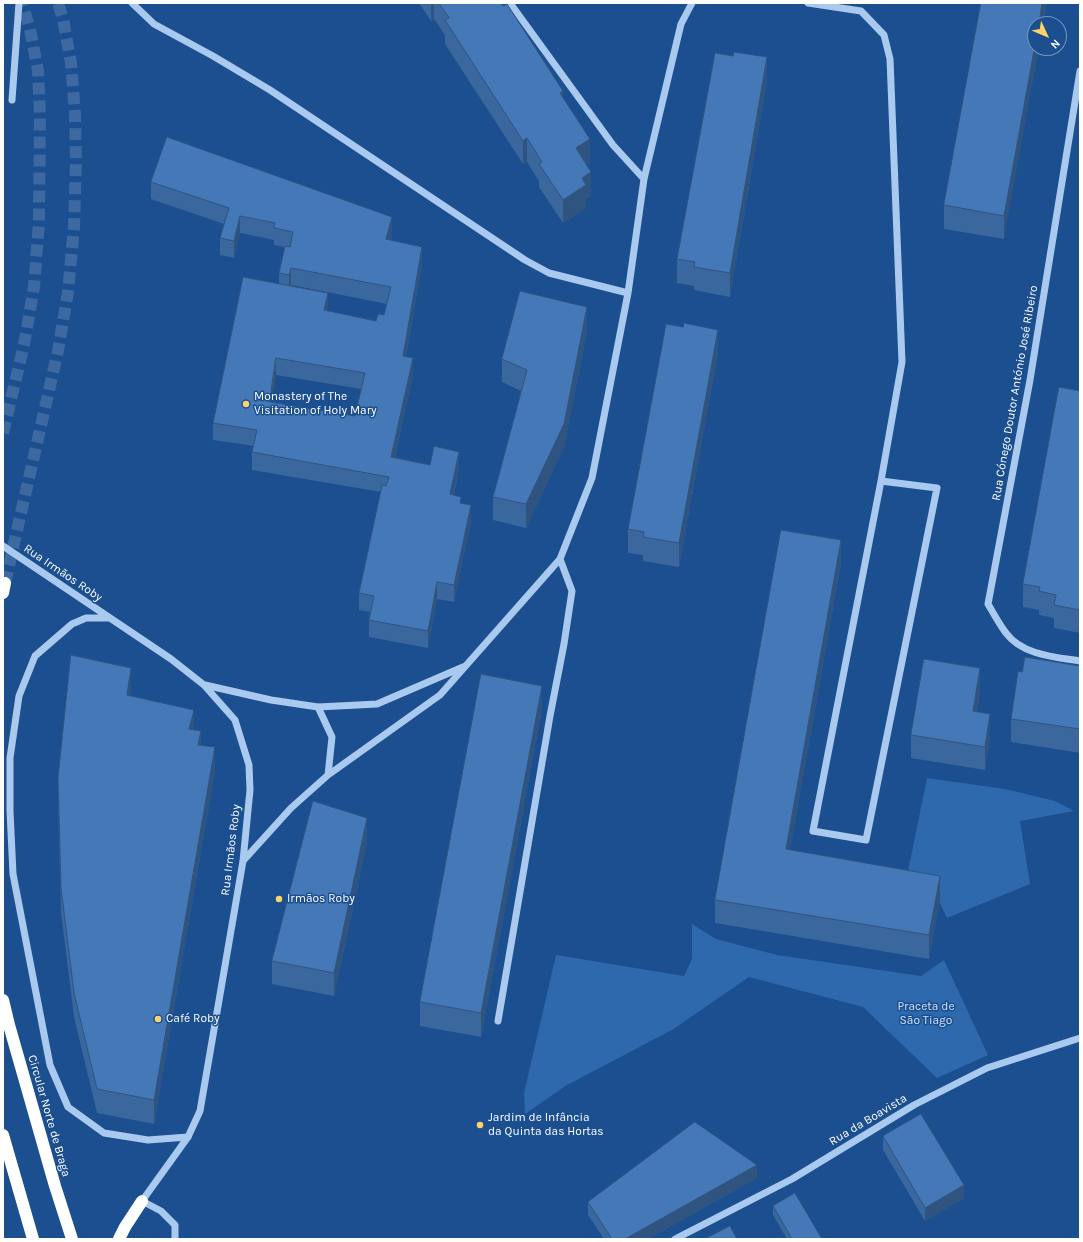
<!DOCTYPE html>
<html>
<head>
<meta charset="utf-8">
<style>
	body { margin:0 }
	#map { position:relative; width:1083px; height:1242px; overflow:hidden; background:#1b4f8f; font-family:Karla,sans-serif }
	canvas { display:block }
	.frame { position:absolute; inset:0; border:4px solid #fff; pointer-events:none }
	.north { position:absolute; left:1027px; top:16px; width:40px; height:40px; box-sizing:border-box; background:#1b4f8f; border:1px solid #7695bc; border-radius:50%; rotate:134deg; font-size:11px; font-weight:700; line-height:16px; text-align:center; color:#fff }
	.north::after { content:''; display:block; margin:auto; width:14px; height:18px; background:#ffd166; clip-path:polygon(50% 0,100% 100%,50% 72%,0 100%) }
</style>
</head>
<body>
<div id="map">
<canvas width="1083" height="1242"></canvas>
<div class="frame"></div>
<div class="north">N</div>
</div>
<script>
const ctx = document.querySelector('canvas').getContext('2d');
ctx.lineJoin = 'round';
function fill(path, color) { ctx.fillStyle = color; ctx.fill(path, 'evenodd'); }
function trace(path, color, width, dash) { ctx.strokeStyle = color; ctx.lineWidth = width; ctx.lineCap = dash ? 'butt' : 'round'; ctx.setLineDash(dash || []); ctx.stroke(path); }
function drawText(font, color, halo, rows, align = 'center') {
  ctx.font = font + ' Karla,sans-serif'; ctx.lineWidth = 3; ctx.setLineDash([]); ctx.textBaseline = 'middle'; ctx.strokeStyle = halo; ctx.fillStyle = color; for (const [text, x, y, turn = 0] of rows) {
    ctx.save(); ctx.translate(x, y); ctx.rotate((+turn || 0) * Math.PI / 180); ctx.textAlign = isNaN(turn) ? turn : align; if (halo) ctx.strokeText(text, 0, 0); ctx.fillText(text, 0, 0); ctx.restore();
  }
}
fill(new Path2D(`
	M 927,778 L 1005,789 L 1055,801 L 1074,811 L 1020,821 L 1030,884 L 947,918 L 934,891 L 906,881 Z
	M 692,924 L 716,939 L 777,955 L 921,976 L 944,960 L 988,1055 L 937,1078 L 863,1007 L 749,977 L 672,1030 L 567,1085 L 525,1114 L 524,1093 L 556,955 L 684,976 L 692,959 Z`), '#2e69ad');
trace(new Path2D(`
	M 3,433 L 24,345 L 34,287 L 39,222 L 40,115 L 38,71 L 30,29 L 22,3
	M 5,583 L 58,351 L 68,292 L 74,227 L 76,161 L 75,115 L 71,63 L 63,19 L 58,3`), '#3d69a0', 12, [12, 6]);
trace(new Path2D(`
	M 132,3 L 154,24 L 213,56 L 270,90 L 525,260 L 549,273 L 628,293
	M 510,3 L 613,145 L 644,179
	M 808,3 L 861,11 L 884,35 L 890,59 L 902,362 L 881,481 L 813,831 L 866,840 L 937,488 L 881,481
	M 1080,71 L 1030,380 L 988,604 C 994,614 999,624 1006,633 C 1022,655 1055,657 1080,661
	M 12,100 L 19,3
	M 3,546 L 171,659 L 204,685 L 235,720 L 249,765 L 250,790 L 243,861 L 200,1111 L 188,1137 L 142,1201 L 161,1211 L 175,1225 L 175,1239
	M 110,618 L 86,618 L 72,624 L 35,656 L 19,696 L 10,758 L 10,811 L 13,874 L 50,1065 L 68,1107 L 104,1133 L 148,1140 L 188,1137
	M 205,685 L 271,700 L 318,707 L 377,704 L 463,667
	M 318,707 L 332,737 L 328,775
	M 243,861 L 291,808 L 328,775 L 440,695 L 560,559 L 592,478 L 628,293 L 644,179 L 681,24 L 692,3
	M 498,1021 L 550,716 L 564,644 L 572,591 L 560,559
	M 675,1239 L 792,1179 L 914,1105 L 987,1068 L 1080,1038`), '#a9c9ee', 7);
trace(new Path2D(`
	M 3,593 L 5,583
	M 3,1000 L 9,1025 L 55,1186 L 72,1239
	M 3,1135 L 33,1239
	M 119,1239 L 125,1227 L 142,1201`), '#fff', 12);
fill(new Path2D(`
	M 419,3 L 501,3 L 563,98 L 590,163 L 587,165 L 591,195 L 586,199 L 586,208 L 563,223 L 539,187 L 539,181 L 527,162 L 523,164 L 445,44 L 445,35 L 434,19 L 431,21 Z
	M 981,3 L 1047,3 L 1043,24 L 1035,24 L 1004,239 L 944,229 L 944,205 Z
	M 767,81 L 730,297 L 694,290 L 694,286 L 677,283 L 677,259 Z
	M 151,182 L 392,234 L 391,240 L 422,264 L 406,357 L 413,375 L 395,457 L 430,465 L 459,469 L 454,495 L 461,503 L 471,522 L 454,602 L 437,599 L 428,648 L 369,637 L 369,620 L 370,612 L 359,610 L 359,593 L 381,492 L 252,470 L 252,452 L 254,446 L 213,440 L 213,423 L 279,284 L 279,273 L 285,247 L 274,245 L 274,240 L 240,233 L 234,258 L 220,255 L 220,238 L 224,224 L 151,199 ZM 291,285 L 387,304 L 384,315 L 376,321 L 328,311 L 328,310 ZM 276,375 L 361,389 L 355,416 L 272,402 Z
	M 587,331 L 564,447 L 526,528 L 493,520 L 493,497 L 521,391 L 502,382 L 502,359 Z
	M 718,353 L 679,567 L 643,561 L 643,555 L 628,553 L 628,529 Z
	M 1080,391 L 1080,633 L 1054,628 L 1054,618 L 1039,615 L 1039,610 L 1023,607 L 1023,584 Z
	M 841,563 L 790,850 L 940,899 L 929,959 L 715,923 L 715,900 Z
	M 1080,666 L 1080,753 L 1011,742 L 1011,719 Z
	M 131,691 L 130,696 L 194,730 L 201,746 L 215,771 L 154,1124 L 97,1113 L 74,1017 L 61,912 L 58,802 L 58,778 Z
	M 980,692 L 977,712 L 990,738 L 985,770 L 911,758 L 911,735 Z
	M 542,709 L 481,1037 L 420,1026 L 420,1002 Z
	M 367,842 L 334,996 L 272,984 L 272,961 Z
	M 883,1136 L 964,1198 L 925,1221 L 883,1150 Z
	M 757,1178 L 648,1239 L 604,1239 L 588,1215 L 588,1202 Z
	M 773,1206 L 822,1239 L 787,1239 L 773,1215 Z`), '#3a679d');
fill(new Path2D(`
	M 431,3 L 434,3 L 434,19 L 431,21 Z
	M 1042,3 L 1047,3 L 1043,24 L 1039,24 Z
	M 1035,45 L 1035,48 L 1039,48 L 1004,239 L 1004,216 Z
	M 767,57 L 767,81 L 730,297 L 730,273 Z
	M 563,91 L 563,115 L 560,93 Z
	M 527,138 L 527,162 L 523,164 L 523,141 Z
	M 590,139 L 590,163 L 576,172 L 576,148 Z
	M 591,172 L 591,195 L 586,199 L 586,208 L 563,223 L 563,200 L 582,178 Z
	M 240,216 L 240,233 L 234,258 L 234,241 Z
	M 392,217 L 392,234 L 386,256 L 386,239 Z
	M 422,247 L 422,264 L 403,373 L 403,356 Z
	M 291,268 L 291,285 L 289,292 L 289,275 Z
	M 328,293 L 328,310 L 324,327 L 324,310 Z
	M 587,307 L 587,331 L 564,447 L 526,528 L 526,504 Z
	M 718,330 L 718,353 L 679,567 L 679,543 Z
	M 276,358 L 276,375 L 270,419 L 270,402 Z
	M 413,358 L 413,375 L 391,474 L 391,457 Z
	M 459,452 L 459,469 L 450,511 L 450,494 Z
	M 471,505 L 471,522 L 454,602 L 454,585 Z
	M 841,540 L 841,563 L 786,873 L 786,849 Z
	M 437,582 L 437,599 L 428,648 L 428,631 Z
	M 131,668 L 131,691 L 127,719 L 127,695 Z
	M 980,668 L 980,692 L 973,735 L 973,711 Z
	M 542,686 L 542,709 L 481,1037 L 481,1013 Z
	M 194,710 L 194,733 L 189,729 Z
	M 990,714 L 990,738 L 985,770 L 985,747 Z
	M 201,731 L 201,755 L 198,745 Z
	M 215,747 L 215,771 L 154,1124 L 154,1100 Z
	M 367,818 L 367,842 L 334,996 L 334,973 Z
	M 940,876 L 940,899 L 929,959 L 929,935 Z
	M 757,1165 L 757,1178 L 648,1239 L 625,1239 Z
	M 964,1185 L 964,1198 L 925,1221 L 925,1208 Z`), '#305480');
const building = new Path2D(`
	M 439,3 L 501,3 L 503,6 L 507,4 L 563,91 L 560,93 L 590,139 L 576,148 L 591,172 L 582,178 L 586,185 L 563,200 L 539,164 L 542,162 L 527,138 L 523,141 L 445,20 L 449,18 Z
	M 981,3 L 1042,3 L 1039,24 L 1035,24 L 1035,45 L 1004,216 L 944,205 Z
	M 734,52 L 767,57 L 730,273 L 694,267 L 695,262 L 677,259 L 715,53 L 733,56 Z
	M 167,137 L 392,217 L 386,239 L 422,247 L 403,356 L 413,358 L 391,457 L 430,465 L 434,446 L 459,452 L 450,494 L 461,497 L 460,503 L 471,505 L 454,585 L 437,582 L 428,631 L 369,620 L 374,596 L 359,593 L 382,485 L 386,486 L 389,477 L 252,452 L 257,430 L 213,423 L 243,277 L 328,293 L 324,310 L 376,321 L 378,314 L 384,315 L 391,287 L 291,268 L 289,275 L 279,273 L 285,246 L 290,247 L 293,232 L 274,228 L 275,223 L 240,216 L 234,241 L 220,238 L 229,208 L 151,182 ZM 276,358 L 365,373 L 355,416 L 270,402 Z
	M 520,291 L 587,307 L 564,424 L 526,504 L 493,497 L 527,370 L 502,359 Z
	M 684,323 L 718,330 L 679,543 L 643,537 L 644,532 L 628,529 L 666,324 L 683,327 Z
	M 1059,387 L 1080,391 L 1080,610 L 1054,605 L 1056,595 L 1039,591 L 1040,587 L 1023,584 Z
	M 781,530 L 841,540 L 786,849 L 940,876 L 929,935 L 715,900 Z
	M 71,655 L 131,668 L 127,695 L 194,710 L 189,729 L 201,731 L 198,745 L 215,747 L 154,1100 L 97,1089 L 74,993 L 61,888 L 58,778 Z
	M 1025,657 L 1080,666 L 1080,729 L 1011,719 L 1018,671 L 1022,672 Z
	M 924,659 L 980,668 L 973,711 L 990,714 L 985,747 L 911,735 Z
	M 481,674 L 542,686 L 481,1013 L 420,1002 Z
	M 313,801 L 367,818 L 334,973 L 272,961 Z
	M 921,1114 L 964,1185 L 925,1208 L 883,1136 Z
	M 695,1122 L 757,1165 L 625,1239 L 612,1239 L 588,1202 Z
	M 795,1193 L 822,1239 L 792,1239 L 773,1206 Z
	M 730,1226 L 737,1239 L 705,1239 Z`);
fill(building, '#4478b7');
trace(building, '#305480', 1);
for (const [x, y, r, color] of [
	[246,404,4,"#ffd166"],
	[279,899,4,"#ffd166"],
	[158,1019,4,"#ffd166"],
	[480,1125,4,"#ffd166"]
]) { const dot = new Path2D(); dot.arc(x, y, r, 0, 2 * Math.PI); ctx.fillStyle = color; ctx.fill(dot); trace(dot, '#1b4f8f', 1.5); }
drawText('12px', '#fff', '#1b4f8f', [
	["Rua Cónego Doutor António José Ribeiro",1015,393,-80],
	["Rua Irmãos Roby",63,573,34],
	["Rua Irmãos Roby",231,850,-83],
	["Circular Norte de Braga",49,1116,74],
	["Rua da Boavista",868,1120,-31]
]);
drawText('12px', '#fff', '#1b4f8f', [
	["Monastery of The",254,397],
	["Visitation of Holy Mary",254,411],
	["Irmãos Roby",287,899],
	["Café Roby",166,1019],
	["Jardim de Infância",488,1118],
	["da Quinta das Hortas",488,1132]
], 'left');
drawText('12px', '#cfe3fa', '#1b4f8f', [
	["Praceta de",926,1007],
	["São Tiago",926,1021]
]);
</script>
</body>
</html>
